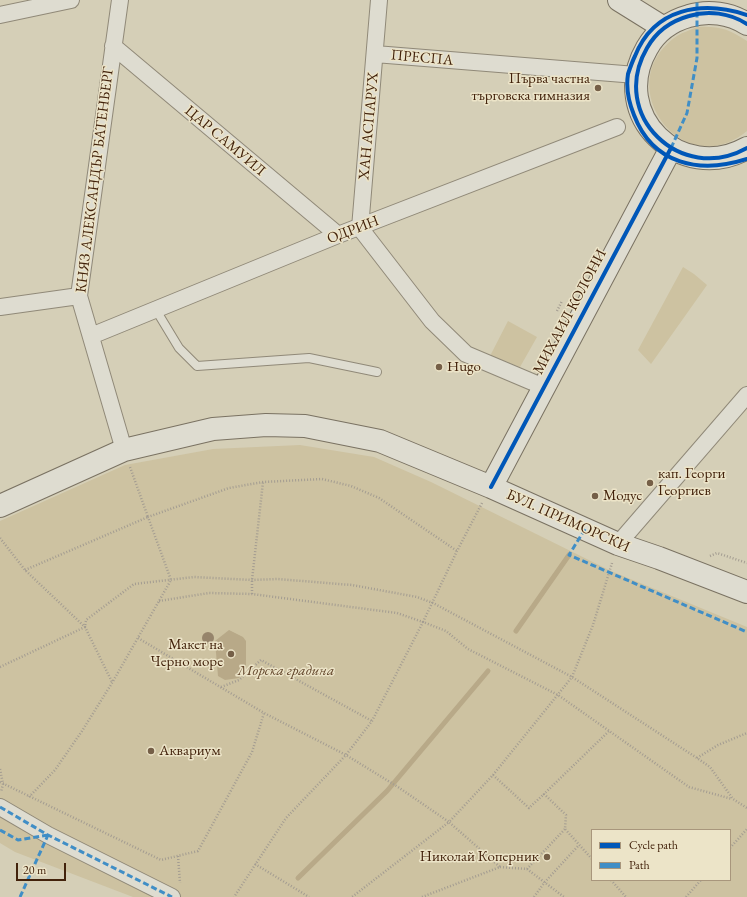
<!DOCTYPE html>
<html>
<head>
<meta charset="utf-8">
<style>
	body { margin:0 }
	#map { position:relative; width:747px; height:897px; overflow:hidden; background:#d5cfb7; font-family:"EB Garamond",serif }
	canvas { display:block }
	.legend { position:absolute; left:591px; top:829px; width:140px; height:52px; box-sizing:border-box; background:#ece4c8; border:1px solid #a8967c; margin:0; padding:5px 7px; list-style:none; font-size:12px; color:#42220b }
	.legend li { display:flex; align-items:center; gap:8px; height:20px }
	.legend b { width:20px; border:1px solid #a8967c }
	.scale { position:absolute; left:16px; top:863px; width:50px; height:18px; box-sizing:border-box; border:2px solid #42220b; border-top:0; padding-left:5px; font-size:12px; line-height:14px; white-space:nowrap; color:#42220b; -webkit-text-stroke:3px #ece4c8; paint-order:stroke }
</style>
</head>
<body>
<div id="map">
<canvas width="747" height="897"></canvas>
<ul class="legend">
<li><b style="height:5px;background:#0057b8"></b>Cycle path</li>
<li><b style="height:5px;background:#408ec6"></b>Path</li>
</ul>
<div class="scale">20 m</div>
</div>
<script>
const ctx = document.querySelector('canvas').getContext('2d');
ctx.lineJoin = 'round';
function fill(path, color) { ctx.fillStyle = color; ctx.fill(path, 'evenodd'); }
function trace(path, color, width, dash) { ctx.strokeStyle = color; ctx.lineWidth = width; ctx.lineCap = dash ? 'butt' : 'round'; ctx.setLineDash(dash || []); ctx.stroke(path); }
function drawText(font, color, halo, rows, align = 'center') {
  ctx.font = font + ' "EB Garamond",serif'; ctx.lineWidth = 3; ctx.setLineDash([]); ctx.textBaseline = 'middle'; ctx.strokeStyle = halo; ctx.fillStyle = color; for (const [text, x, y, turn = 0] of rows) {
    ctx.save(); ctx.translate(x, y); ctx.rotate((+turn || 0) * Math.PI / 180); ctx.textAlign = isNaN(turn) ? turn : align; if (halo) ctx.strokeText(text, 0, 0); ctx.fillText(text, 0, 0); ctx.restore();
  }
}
fill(new Path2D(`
	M 697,27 C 720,26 728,29 747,41 L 747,131 C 682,185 608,83 677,36 C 683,32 691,30 697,27 Z
	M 683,267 L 694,274 L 707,285 L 651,364 L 638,350 Z
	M 508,321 L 537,337 L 520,367 L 490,356 Z
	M 300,445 L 374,457 L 431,482 L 611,571 L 747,627 L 747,897 L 133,897 L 15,852 L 0,843 L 0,521 L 125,465 L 213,449 ZM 592,830 L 730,830 L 730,880 L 592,880 Z`), '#cdc2a1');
fill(new Path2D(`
	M 229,630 L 243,637 L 246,641 L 246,667 L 239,678 L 225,680 L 218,676 L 215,641 Z`), '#b8a988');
trace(new Path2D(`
	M 516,631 L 569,555
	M 298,878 L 387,791 L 488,671`), '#b8a988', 5);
const lane = new Path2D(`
	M 156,310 L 179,348 L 197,366 L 309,358 L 377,372`);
const street = new Path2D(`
	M 120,0 L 79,296 L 124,450
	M 0,15 L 71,0
	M 113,46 L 338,235
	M 375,54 L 636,75
	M 360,228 L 432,321 L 466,354 L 544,387
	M 360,228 L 379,0
	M 0,307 L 79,296
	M 91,336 L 338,235 L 617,127
	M 618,544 L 747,395
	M 0,807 L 48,835 L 172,897`);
const secondary = new Path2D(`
	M 619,0 L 664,28
	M 747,24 C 730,13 708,10 689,16 C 671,21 656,32 647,48 C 608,115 681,185 747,148
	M 491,487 L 671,148
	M 0,506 L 124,450 L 213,429 L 266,425 L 305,426 L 380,441 L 491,487 L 618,544 L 659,558 L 747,592`);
trace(lane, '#908978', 10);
trace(street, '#908978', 18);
trace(secondary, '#7a7262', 24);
trace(new Path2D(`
	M 557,311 L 562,301
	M 482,503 L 457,551 L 423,622 L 446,631 L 468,649 L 558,695 L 689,787 L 732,799
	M 0,538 L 25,570 L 85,627 L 112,682
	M 710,556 L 717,553 L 747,563
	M 25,570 L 148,517 L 130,467
	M 252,594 L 252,580 L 263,482
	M 159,601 L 209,593 L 252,594 L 397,613 L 423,622 L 372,721 L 346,755 L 286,818 L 234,897
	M 138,638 L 264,713 L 346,755 L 398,787 L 449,822 L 352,897
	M 0,667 L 85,627 L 86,620 L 134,584 L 194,577 L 252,580 L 277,579 L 352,585 L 417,597 L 433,603 L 572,677 L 697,758 L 710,767 L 733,799 L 747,808
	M 221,687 L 239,680 L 261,660 L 372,721
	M 697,758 L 718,745 L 747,733
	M 0,769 L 3,784 L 1,792
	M 493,775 L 572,677 L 593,625 L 612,563
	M 0,782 L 161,860 L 198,851 L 252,752 L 264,713
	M 29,797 L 55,770 L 82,731 L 112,683 L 171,580 L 148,517 L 229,488 L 263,482 L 322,479 L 351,486 L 379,498 L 457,551
	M 730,848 L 747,829
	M 178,856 L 180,883
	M 592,859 L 565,829 L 566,815 L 544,794 L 609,731
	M 255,864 L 309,897
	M 500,867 L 527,869 L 565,829
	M 527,869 L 564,897
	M 611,880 L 626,897
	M 422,897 L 500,867 L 449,822 L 493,775 L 529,808 L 544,794
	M 534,897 L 544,883 L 579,845
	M 686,897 L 701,880`), '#a39c91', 2.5, [1, 2]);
trace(lane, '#dedcd0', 8);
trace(street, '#dedcd0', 16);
trace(secondary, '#dedcd0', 22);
trace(new Path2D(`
	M 671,148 L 687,113 L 697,58 L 697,0
	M 585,529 L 569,555 L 747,632
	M 0,807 L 48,835 L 172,897
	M 0,830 L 18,840 L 48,835
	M 20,897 L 48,835`), '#408ec6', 3, [6, 3]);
trace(new Path2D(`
	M 747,15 C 702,0 654,8 635,56 C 632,62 630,68 628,74 C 626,87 629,103 634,115 C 653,165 700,174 747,159
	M 747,24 C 730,13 708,10 689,16 C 671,21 656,32 647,48 C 608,115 681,185 747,148
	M 491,487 L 671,148`), '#0057b8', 4);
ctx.fillStyle = '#96846b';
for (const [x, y] of [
	[208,638]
]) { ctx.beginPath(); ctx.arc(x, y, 6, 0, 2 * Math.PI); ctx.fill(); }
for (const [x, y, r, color] of [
	[598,88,4,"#755f47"],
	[439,367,4,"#755f47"],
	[650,483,4,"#755f47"],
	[595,496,4,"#755f47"],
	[231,654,4,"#755f47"],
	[151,751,4,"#755f47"],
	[547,857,4,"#755f47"]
]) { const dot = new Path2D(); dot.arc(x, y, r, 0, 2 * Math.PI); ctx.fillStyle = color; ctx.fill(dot); trace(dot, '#ece4c8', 1.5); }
drawText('15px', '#42220b', '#ece4c8', [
	["ПРЕСПА",422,58,5],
	["ХАН АСПАРУХ",369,126,-85],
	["ЦАР САМУИЛ",225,141,40],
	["КНЯЗ АЛЕКСАНДЪР БАТЕНБЕРГ",95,180,-83],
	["ОДРИН",353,230,-21],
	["МИХАИЛ КОЛОНИ",570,312,-62],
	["БУЛ. ПРИМОРСКИ",568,521,24]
]);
drawText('15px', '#42220b', '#ece4c8', [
	["Първа частна",590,79,"right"],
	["търговска гимназия",590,96,"right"],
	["Hugo",447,367],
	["кап. Георги",658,474],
	["Георгиев",658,491],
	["Модус",603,496],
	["Макет на",223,645,"right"],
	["Черно море",223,662,"right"],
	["Аквариум",159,751],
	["Николай Коперник",539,857,"right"]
], 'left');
drawText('italic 15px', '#63472c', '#ece4c8', [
	["Морска градина",286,671]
]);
</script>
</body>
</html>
